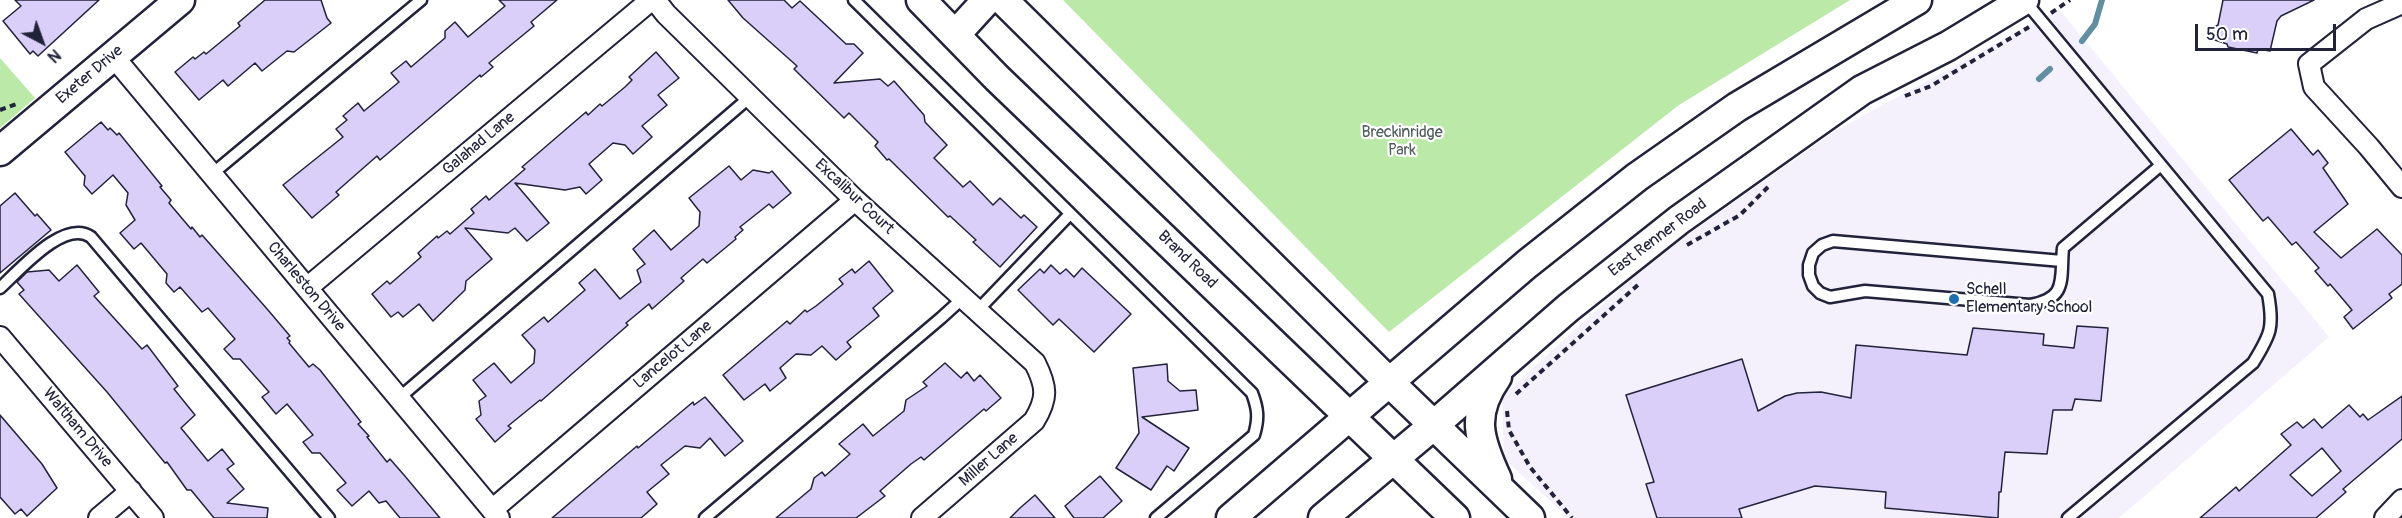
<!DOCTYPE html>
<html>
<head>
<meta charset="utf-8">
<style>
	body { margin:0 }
	#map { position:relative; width:2402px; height:518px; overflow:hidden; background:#fff; font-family:Pangolin,sans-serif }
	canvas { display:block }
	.north { position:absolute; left:12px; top:12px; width:60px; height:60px; -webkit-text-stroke:4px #fff; paint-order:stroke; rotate:139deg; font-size:16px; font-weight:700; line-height:24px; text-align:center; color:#22223b }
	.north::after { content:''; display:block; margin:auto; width:21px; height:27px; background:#22223b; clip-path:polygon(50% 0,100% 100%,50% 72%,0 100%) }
	.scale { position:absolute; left:2195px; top:24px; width:141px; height:27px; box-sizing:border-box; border:3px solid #22223b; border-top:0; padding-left:8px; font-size:18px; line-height:21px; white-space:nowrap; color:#22223b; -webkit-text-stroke:4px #fff; paint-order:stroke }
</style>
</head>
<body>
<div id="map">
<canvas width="2402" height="518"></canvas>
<div class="north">N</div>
<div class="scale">50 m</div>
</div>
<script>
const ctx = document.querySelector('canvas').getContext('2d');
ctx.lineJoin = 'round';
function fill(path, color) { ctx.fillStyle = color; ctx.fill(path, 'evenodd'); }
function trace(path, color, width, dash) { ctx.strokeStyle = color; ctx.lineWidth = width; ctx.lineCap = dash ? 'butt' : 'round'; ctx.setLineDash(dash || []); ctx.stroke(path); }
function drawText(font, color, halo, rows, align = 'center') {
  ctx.font = font + ' Pangolin,sans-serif'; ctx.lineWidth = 4.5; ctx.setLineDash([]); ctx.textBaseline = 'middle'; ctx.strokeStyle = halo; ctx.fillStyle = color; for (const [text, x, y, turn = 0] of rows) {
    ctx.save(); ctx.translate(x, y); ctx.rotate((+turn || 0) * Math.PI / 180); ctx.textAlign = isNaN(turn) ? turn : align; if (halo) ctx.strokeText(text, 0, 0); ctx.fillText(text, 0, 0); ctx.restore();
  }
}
fill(new Path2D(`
	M 2059,9 L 2329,337 L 2119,518 L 1569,518 L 1504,459 L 1502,396 L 1652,260 L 1835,131 Z`), '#f4f1fd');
fill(new Path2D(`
	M 1063,0 L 1850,0 L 1679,105 L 1389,332 Z
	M 0,58 L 35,98 L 0,128 Z`), '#bae9a8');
trace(new Path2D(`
	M 2082,41 L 2095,24 L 2102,0
	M 2039,79 L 2050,69`), '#608fa3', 6);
const building = new Path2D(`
	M 15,0 L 99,0 L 38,56 L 33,51 L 30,54 L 3,21 L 21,6 Z
	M 265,0 L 321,0 L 327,18 L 331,23 L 294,52 L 287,51 L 262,71 L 255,63 L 228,86 L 223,80 L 199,100 L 175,72 L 193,57 L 195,59 L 204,52 L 206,54 L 240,26 L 238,23 Z
	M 499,0 L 557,0 L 531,22 L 534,26 L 489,63 L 493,67 L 481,77 L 480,75 L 380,160 L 377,156 L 336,192 L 339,195 L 312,218 L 283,185 L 343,137 L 336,129 L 347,120 L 343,116 L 358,103 L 364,111 L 399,82 L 391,73 L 406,61 L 411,67 L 445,38 L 445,31 L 455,22 L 468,37 L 505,6 Z
	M 728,0 L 784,0 L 792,8 L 800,1 L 846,44 L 854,44 L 863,53 L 834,83 L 880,79 L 888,86 L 894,81 L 924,115 L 925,122 L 947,145 L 934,158 L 963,187 L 970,181 L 993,205 L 1000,198 L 1021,218 L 1024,215 L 1037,227 L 1000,267 L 973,242 L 976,240 L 950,216 L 948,217 L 889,159 L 887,160 L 875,146 L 878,142 L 849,113 L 844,118 L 794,69 L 797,66 L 743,18 Z
	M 2223,0 L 2314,0 L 2281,16 L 2277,21 L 2270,51 L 2258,49 L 2257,53 L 2228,47 L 2227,44 L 2215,40 L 2212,36 L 2211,29 L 2218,25 Z
	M 656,52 L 679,78 L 658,95 L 667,105 L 642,126 L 652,137 L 633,154 L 625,145 L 613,143 L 589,164 L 602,180 L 586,194 L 580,187 L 565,190 L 515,183 L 549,223 L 527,241 L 515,228 L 508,233 L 465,228 L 492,259 L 466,281 L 465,290 L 433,321 L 419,304 L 403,317 L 398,312 L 391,317 L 372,294 L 387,281 L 390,284 L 421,257 L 418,253 L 437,236 L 438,238 L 447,231 L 450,234 L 474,213 L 471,209 L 486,196 L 489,200 L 525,169 L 522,167 L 586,112 L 588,115 L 600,104 L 602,106 L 625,87 L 632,80 L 629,77 Z
	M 101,122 L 108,130 L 110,128 L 117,135 L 119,133 L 162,186 L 160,187 L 171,200 L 169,203 L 191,229 L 192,227 L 200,237 L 202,235 L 268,310 L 290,336 L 287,338 L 290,341 L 289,343 L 309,367 L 313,364 L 320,370 L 361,422 L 358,424 L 369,436 L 367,437 L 387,462 L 390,459 L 404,475 L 440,518 L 400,518 L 386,501 L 379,503 L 369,491 L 352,506 L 337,490 L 346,483 L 320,453 L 312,453 L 303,442 L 313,435 L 287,404 L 276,414 L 262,397 L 269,392 L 240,359 L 233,359 L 224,349 L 235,339 L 208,308 L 202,312 L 180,287 L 174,292 L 166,283 L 167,274 L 141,243 L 134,249 L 120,233 L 135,220 L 126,205 L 128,193 L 113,175 L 92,194 L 84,185 L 85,176 L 65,152 Z
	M 2291,129 L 2313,155 L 2318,150 L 2328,163 L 2323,168 L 2348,204 L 2314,232 L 2341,258 L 2377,229 L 2402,255 L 2402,284 L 2389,294 L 2392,298 L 2353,329 L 2344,317 L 2352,310 L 2330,284 L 2328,286 L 2315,271 L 2319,268 L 2296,242 L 2292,245 L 2268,217 L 2263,221 L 2229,180 Z
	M 729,166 L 741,180 L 753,170 L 769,173 L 772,171 L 791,193 L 773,208 L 769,204 L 740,227 L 743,230 L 735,237 L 736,239 L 707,263 L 703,259 L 681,278 L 684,281 L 652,309 L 649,304 L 626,323 L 628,325 L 541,401 L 540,400 L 508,426 L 511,428 L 495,442 L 476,419 L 481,415 L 479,401 L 486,396 L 473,380 L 494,363 L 511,383 L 534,363 L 535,350 L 522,335 L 544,317 L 548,322 L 585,290 L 579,283 L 595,269 L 620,299 L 641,282 L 637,270 L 645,264 L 633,249 L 654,230 L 671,250 L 699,226 L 700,212 L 689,198 Z
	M 15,193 L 35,216 L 37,214 L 51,230 L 0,273 L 0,206 Z
	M 869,261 L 893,291 L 873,308 L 879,316 L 847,342 L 851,347 L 836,360 L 822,346 L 811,355 L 796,354 L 780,368 L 786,378 L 770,391 L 765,384 L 744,400 L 723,375 L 787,321 L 790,324 L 805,310 L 807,312 L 816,306 L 843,284 L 839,279 L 852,269 L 855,273 Z
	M 77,265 L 99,292 L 94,296 L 142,349 L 147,345 L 178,386 L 174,389 L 195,415 L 181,428 L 208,461 L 222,449 L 234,464 L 227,469 L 244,489 L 227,503 L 268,508 L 267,518 L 214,518 L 191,490 L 187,490 L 167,462 L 165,463 L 107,392 L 19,294 L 24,290 L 17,282 L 27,272 L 49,270 L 59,281 Z
	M 1051,265 L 1060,274 L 1066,269 L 1074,277 L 1082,268 L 1131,314 L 1094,352 L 1059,319 L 1053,325 L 1018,290 L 1040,269 L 1044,273 Z
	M 2077,326 L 2108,328 L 2101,401 L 2075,399 L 2072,410 L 2053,410 L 2047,454 L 2005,452 L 2001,492 L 1999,492 L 1998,518 L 1885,508 L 1886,492 L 1815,486 L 1739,509 L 1742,518 L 1657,518 L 1646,484 L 1654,482 L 1626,395 L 1742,359 L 1758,411 L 1785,396 L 1797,393 L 1821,392 L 1851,398 L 1856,345 L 1967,355 L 1973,328 L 2044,334 L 2043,345 L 2074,348 Z
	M 945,363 L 961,378 L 967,372 L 974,381 L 980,375 L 1001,398 L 986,411 L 984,409 L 924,460 L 921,457 L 911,464 L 880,491 L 885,496 L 856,518 L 776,518 L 811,489 L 814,478 L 822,472 L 825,476 L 850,454 L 839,444 L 863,424 L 873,436 L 904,411 L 906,400 L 927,386 L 923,382 Z
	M 1167,364 L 1168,381 L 1180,391 L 1196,390 L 1198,410 L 1142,417 L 1189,448 L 1174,471 L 1167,466 L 1151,490 L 1116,468 L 1139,433 L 1133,368 Z
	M 2402,396 L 2402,439 L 2343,489 L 2346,492 L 2316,518 L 2200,518 L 2236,487 L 2239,491 L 2291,445 L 2281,434 L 2297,422 L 2303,428 L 2314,419 L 2322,428 L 2349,405 L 2360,417 L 2363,414 L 2368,420 ZM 2322,448 L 2341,471 L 2312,496 L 2290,475 Z
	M 705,397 L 743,441 L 725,456 L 710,438 L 700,448 L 685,446 L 661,465 L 669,474 L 647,492 L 657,504 L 641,518 L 552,518 L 637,446 L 638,448 L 693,402 L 694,405 Z
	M 0,415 L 42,464 L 57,488 L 27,516 L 21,509 L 15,514 L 0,497 Z
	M 1100,476 L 1122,501 L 1103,518 L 1074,518 L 1065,506 Z
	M 1035,495 L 1055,518 L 1010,518 L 1020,508 Z`);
fill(building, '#dacff8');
trace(building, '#22223b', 1.5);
const lane = new Path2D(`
	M 854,0 L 1252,393 C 1258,409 1259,418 1254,435 L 1156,518
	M 2025,1 L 2268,294 C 2274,327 2271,334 2253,363 L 2068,518
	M 212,174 L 421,0
	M 2062,261 L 1833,241 L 1822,245 L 1813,253 L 1809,265 L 1809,275 L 1813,286 L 1820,293 L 1830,297 L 1865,291 L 2030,305 C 2068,298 2060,280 2063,248 L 2161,165
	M 0,288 C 19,271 64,218 91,237 L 329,518
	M 977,311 L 1070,214
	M 399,398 L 750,97
	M 705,518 L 941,318 L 963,298`);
const street = new Path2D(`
	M 655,0 L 666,14 L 855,200 L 1035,363 C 1047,387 1048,398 1034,421 L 922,518
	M 2402,3 L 2366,19 L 2309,64 L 2314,87 L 2369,147 L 2402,187
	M 113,56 L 499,518
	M 307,288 L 651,0
	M 0,337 L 153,518
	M 492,510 L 855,200
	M 99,518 L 131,491
	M 2385,518 L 2402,500`);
const secondary = new Path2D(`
	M 921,0 L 997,78 L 1455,518
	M 1003,0 L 1389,382 L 1530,518
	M 955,35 L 987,0
	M 0,151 L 180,0
	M 1497,377 C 1470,415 1479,440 1497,479
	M 1231,518 L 1527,264 L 1637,177 L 1737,107 L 1917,0
	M 1323,518 L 1434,425 L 1568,308 L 1679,220 L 1862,90 L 1948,46 L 2024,0`);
trace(lane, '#22223b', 15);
trace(street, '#22223b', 24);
trace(secondary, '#22223b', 33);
trace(new Path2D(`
	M 2051,13 L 2070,0
	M 1905,96 L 1931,86 L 2029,27
	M 0,110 L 19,103
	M 1687,245 L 1740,215 L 1768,187
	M 1516,394 L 1640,283
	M 1507,411 L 1509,430 L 1530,467 L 1572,518`), '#22223b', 4, [6, 4.5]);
trace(lane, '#fff', 10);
trace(street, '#fff', 20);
trace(secondary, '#fff', 28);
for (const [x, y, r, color] of [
	[1954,299,6,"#1f6fb2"]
]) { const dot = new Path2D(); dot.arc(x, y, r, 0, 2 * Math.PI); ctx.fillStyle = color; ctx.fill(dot); trace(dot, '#fff', 2); }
drawText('16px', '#22223b', '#fff', [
	["Exeter Drive",90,75,-40],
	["Galahad Lane",479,144,-40],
	["Excalibur Court",854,197,43],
	["East Renner Road",1658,238,-37],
	["Brand Road",1187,260,44],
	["Charleston Drive",306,287,50],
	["Lancelot Lane",673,355,-40],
	["Waltham Drive",77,428,50],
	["Miller Lane",989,460,-41]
]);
drawText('16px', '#505e5c', '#fff', [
	["Breckinridge",1402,133],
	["Park",1402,151]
]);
drawText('16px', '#22223b', '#fff', [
	["Schell",1966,290],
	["Elementary School",1966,308]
], 'left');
</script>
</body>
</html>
